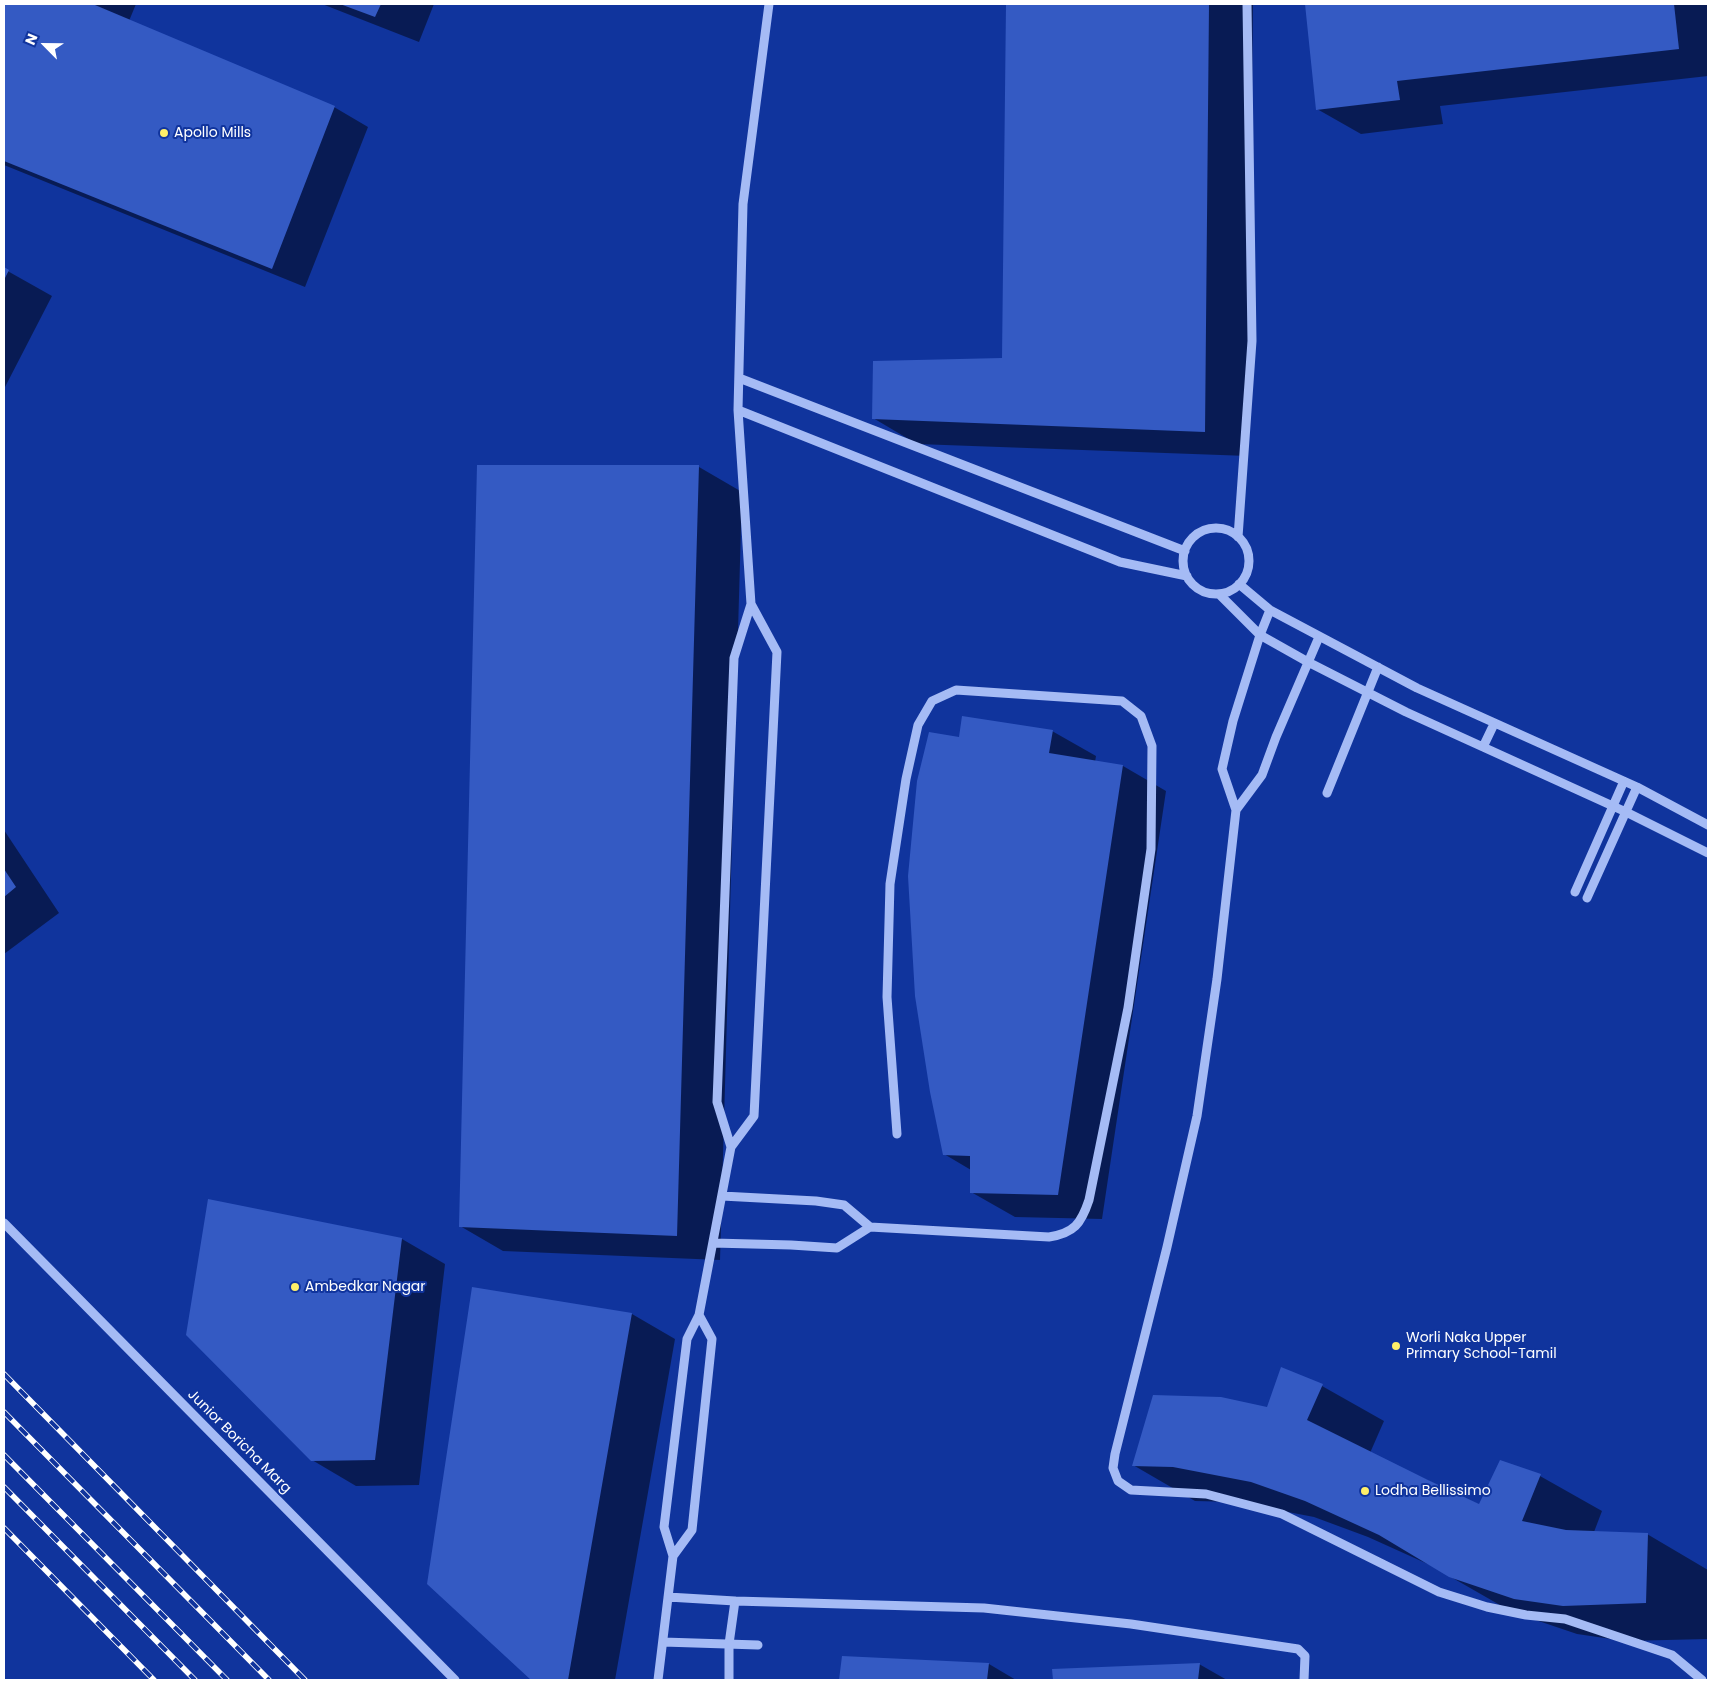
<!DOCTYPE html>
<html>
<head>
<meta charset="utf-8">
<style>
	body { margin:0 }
	#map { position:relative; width:1712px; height:1684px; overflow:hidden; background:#10349d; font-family:Poppins,sans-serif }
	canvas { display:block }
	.frame { position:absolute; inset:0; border:5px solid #fff; pointer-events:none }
	.north { position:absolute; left:20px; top:20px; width:50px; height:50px; -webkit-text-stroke:4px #10349d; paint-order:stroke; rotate:293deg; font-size:14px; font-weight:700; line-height:20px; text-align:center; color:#fff }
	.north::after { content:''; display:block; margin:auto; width:18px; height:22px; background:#fff; clip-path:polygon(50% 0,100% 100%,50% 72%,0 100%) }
</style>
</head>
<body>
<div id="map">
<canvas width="1712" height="1684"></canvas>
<div class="frame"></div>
<div class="north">N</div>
</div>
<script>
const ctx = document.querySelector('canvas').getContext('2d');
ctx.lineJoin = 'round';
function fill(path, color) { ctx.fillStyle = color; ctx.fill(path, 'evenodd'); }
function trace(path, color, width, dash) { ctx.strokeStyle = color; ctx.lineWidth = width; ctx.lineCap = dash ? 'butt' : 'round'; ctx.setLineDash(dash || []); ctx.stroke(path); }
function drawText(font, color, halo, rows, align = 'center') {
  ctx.font = font + ' Poppins,sans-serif'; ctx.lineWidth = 4; ctx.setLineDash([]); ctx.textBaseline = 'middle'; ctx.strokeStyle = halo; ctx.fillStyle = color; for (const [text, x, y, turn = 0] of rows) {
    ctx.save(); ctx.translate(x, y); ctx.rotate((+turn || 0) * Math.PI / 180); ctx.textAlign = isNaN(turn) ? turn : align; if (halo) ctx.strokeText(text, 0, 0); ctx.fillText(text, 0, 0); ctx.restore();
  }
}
fill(new Path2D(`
	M 4,4 L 136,4 L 129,21 L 334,107 L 368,127 L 305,287 L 4,165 Z
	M 322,4 L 434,4 L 419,42 Z
	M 1007,4 L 1253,4 L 1248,456 L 917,444 L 873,418 L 1003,359 Z
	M 1306,4 L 1708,4 L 1708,76 L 1440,106 L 1443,124 L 1361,134 L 1317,109 Z
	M 4,269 L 52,296 L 4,389 Z
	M 699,467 L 742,492 L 720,1260 L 503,1251 L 460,1226 Z
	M 1052,731 L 1096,756 L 1095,762 L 1123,766 L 1166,791 L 1102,1219 L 1015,1217 L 971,1192 L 971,1170 L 944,1154 L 960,739 Z
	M 4,830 L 59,913 L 4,954 Z
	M 402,1239 L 445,1264 L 419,1485 L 356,1486 L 312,1460 Z
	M 632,1314 L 675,1339 L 615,1680 L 532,1680 L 428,1584 Z
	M 1282,1368 L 1322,1386 L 1384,1421 L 1370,1453 L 1480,1505 L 1540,1476 L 1602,1511 L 1594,1532 L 1647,1534 L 1708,1570 L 1708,1639 L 1625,1641 L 1577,1634 L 1512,1612 L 1430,1565 L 1368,1537 L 1314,1517 L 1236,1502 L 1195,1501 L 1133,1465 L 1268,1408 Z
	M 843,1658 L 989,1664 L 1016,1680 L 840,1680 Z
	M 1199,1664 L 1227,1680 L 1054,1680 L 1053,1670 Z`), '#0007');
fill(new Path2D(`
	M 4,4 L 95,4 L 95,5 L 335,106 L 272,269 L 4,161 Z
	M 340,4 L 381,4 L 375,17 Z
	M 1006,4 L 1209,4 L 1205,432 L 872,419 L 873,361 L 1002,358 Z
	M 1305,4 L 1674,4 L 1679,49 L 1397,81 L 1400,100 L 1316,110 Z
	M 4,267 L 9,270 L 4,280 Z
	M 477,465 L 699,465 L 677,1236 L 459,1227 Z
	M 962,716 L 1053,730 L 1049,753 L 1123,765 L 1058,1195 L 970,1193 L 970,1156 L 943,1155 L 930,1092 L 915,996 L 908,876 L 917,781 L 929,732 L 959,737 Z
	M 4,869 L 16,887 L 4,897 Z
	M 208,1199 L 402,1238 L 375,1460 L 311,1461 L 186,1335 Z
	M 472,1287 L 632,1313 L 568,1680 L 531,1680 L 427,1584 Z
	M 1281,1367 L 1323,1384 L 1307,1420 L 1428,1480 L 1479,1504 L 1500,1460 L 1541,1474 L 1522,1521 L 1566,1530 L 1648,1533 L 1646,1603 L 1563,1606 L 1514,1599 L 1449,1577 L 1379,1535 L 1305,1501 L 1251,1482 L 1173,1467 L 1132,1466 L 1153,1395 L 1221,1397 L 1267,1407 Z
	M 842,1656 L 989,1663 L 987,1680 L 839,1680 Z
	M 1200,1663 L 1198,1680 L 1053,1680 L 1052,1669 Z`), '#345ac3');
trace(new Path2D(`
	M 739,378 L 1185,551
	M 738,410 L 1120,562 L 1187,576
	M1183 561a33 33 0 1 1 66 0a33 33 0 1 1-66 0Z
	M 1238,537 L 1252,341 L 1247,4
	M 1239,584 L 1270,610 L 1417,688 L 1637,787 L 1708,825
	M 1219,594 L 1260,635 L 1308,662 L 1406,712 L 1626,812 L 1708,853
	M 1270,610 L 1260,635 L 1233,721 L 1222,769 L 1236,810 L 1217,979 L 1197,1116 L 1167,1247 L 1115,1454 L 1113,1468 L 1118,1481 L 1131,1490 L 1206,1494 L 1282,1514 L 1439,1592 L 1487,1607 L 1526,1615 L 1565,1619 L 1672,1655 L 1702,1680
	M 1483,747 L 1494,724
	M 1327,793 L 1378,667
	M 1236,810 L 1262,775 L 1276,737 L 1319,637
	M 1575,892 L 1624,781
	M 1587,898 L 1637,787
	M 731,1147 L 717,1102 L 734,658 L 751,604 L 738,410 L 743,204 L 769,4
	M 722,1196 L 816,1201 L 844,1205 L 870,1227
	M 4,1223 L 455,1680
	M 713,1243 L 791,1245 L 837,1248 L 870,1227 L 1049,1237 C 1074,1233 1081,1224 1089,1200 L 1128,1008 L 1151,849 L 1152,746 L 1141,716 L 1122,701 L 956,690 L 932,701 L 918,725 L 906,779 L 890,884 L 887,997 L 897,1134
	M 673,1556 L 692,1530 L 712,1339 L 699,1315
	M 668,1597 L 735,1601 L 984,1608 L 1131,1624 L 1298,1649 L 1305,1656 L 1304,1680
	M 663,1642 L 758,1645
	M 658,1680 L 673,1556 L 664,1527 L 687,1339 L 699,1315 L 731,1147 L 754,1116 L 777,652 L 751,604
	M 729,1680 L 729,1644 L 735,1601`), '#a5bbf5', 9);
const rail = new Path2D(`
	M 4,1374 L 305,1680
	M 4,1412 L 269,1680
	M 4,1455 L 227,1680
	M 4,1487 L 195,1680
	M 4,1528 L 154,1680`);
trace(rail, '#fff', 5.5);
trace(rail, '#10349d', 4, [11]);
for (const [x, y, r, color] of [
	[164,133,5,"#ffef69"],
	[295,1287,5,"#ffef69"],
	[1396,1346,5,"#ffef69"],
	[1365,1491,5,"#ffef69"]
]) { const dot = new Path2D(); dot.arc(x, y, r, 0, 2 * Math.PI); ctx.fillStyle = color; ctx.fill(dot); trace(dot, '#10349d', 2); }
drawText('14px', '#fff', '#10349d', [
	["Apollo Mills",174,133],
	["Ambedkar Nagar",305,1287],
	["Worli Naka Upper",1406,1338],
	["Primary School-Tamil",1406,1354],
	["Lodha Bellissimo",1375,1491]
], 'left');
drawText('14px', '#fff', '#10349d', [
	["Junior Boricha Marg",239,1442,45]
]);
</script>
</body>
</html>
